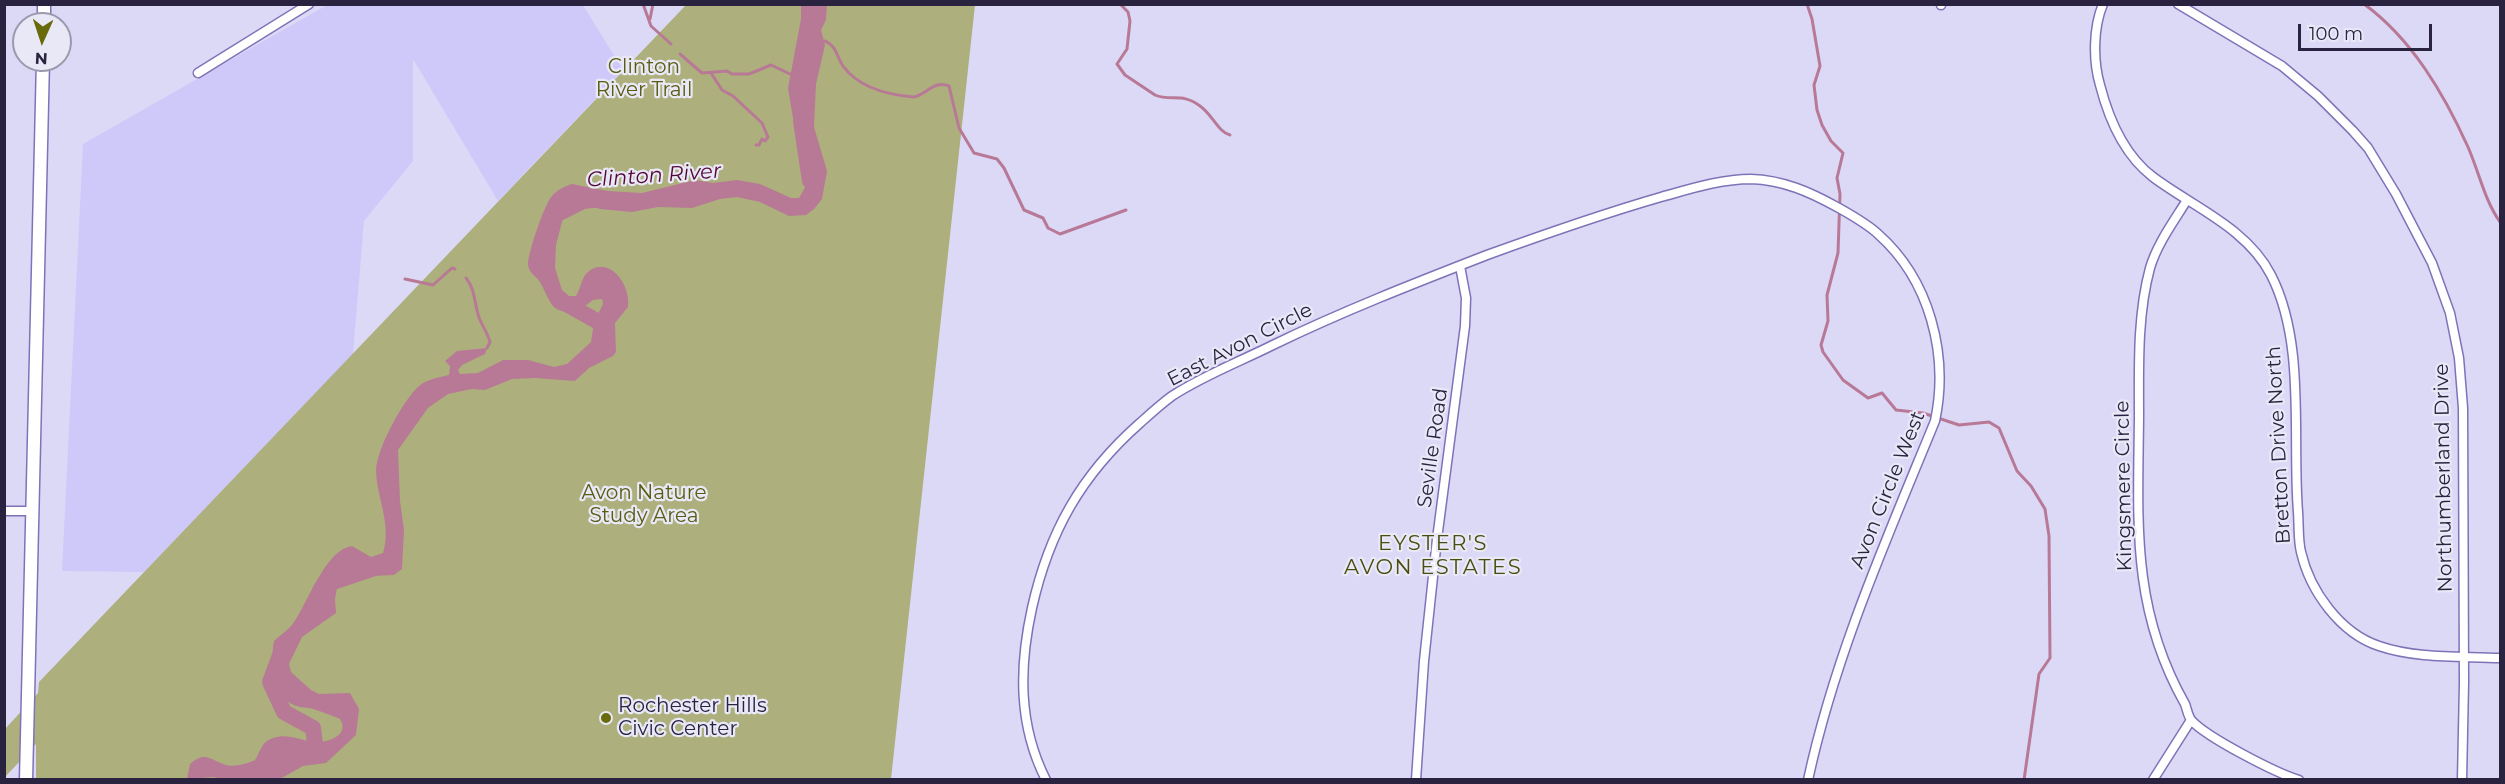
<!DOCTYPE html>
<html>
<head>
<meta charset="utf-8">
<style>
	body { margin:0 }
	#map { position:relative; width:2505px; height:784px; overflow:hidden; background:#dcd9f7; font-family:Montserrat,sans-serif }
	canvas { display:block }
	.frame { position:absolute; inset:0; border:6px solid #292340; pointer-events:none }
	.north { position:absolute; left:12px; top:12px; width:60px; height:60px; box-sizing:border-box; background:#e9e8f7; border:2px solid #9c99ae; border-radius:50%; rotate:183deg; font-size:16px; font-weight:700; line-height:24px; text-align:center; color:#292340 }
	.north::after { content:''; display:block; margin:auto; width:21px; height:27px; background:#696a0a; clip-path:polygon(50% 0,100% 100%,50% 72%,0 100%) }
	.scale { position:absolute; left:2298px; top:24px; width:134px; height:27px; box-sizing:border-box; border:3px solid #292340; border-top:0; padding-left:8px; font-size:18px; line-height:21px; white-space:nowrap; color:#292340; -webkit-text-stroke:4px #e9e8f7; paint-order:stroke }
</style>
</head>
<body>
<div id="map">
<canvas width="2505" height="784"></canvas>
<div class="frame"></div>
<div class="north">N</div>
<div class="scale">100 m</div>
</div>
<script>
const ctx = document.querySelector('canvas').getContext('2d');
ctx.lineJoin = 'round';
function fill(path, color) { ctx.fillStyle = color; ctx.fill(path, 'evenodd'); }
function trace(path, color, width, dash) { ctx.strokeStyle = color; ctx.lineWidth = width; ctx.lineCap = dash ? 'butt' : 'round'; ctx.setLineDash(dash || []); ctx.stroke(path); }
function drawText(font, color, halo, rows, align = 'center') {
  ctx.font = font + ' Montserrat,sans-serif'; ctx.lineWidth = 4.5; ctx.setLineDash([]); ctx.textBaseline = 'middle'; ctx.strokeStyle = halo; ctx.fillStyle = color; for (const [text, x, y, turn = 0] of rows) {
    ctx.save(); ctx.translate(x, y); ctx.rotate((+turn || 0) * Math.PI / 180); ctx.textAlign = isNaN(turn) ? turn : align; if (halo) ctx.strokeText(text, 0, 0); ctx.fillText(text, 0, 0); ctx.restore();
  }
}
fill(new Path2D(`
	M 327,5 L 583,5 L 623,70 L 498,201 L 413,59 L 413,161 L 364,221 L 353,354 L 144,572 L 62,571 L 83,144 Z`), '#cfc9fa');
fill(new Path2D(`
	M 686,5 L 975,5 L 891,779 L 36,780 L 36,744 L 5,777 L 5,729 L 38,693 L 39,682 Z`), '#adb07c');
fill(new Path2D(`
	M 801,5 L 827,5 L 826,20 L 821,30 L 825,45 L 816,84 L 814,127 L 827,171 L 822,199 L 814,209 L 806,215 L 789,216 L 760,202 L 737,197 L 720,199 L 692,208 L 658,207 L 632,212 L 600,209 L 583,203 L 575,203 L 568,207 L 564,214 L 556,245 L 555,268 L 562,290 L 569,296 L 576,296 C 581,288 581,277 589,271 C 610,256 631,285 628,307 L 615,323 L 616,352 L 613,356 L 589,368 L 575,381 L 535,378 L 512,379 L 485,390 L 472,389 L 448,394 L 428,408 L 398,450 L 400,501 L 404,530 L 402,569 L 394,575 L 372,576 L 352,569 L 340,571 L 335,599 L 336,613 L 302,637 L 289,664 L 291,672 L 311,690 L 319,694 L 350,693 L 359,709 L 356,735 L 326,763 L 303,766 L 280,779 L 223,780 L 214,777 L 187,779 L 190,764 C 206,750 211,761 226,765 C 235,767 246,764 255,760 C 261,751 261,742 273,738 C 288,733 301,741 315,742 C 328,743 350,735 340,719 C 332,715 322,712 313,709 C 306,707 297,708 290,703 C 275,694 270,657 274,641 C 281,634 288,631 294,622 C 308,602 326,549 352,546 L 371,557 L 383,553 C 392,525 377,499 376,471 C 376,450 403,400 419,386 C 425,380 440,377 449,375 L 450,366 L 445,361 L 457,351 L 487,348 L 485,354 L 462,365 L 458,370 L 460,374 L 478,373 L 503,360 L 528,360 L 554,367 L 567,364 L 591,342 L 594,322 L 603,304 L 602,299 L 593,300 L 577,312 C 550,313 552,304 541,284 C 538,277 529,274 528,265 C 527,255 545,203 552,196 C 557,190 565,186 572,184 L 608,191 L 642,193 L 695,180 L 713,183 L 737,180 L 760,184 L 791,198 L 799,198 L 807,184 L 806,149 L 793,118 L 788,88 L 801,19 Z`), '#b87996');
trace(new Path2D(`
	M 643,4 L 651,26 L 671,44
	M 1120,4 L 1128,12 L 1130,21 L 1127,49 L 1117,64 L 1125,75 L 1155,95 C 1171,102 1182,92 1200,106 C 1212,114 1218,132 1230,135
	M 1807,4 L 1812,19 L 1820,66 L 1814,85 L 1817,110 L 1822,125 L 1831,141 L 1843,153 L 1837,178 L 1840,194 L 1838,253 L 1827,295 L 1828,321 L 1821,345 L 1823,352 L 1843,380 L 1868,398 L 1882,393 L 1896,410 L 1923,413 L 1959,425 L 1989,422 L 1999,428 L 2017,471 L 2031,486 L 2045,509 L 2049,536 L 2050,658 L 2039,674 L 2024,780
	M 2364,4 C 2412,39 2444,94 2468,147 C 2479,172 2484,199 2500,222
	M 650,19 L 653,4
	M 825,41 C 837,46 836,56 843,66 C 859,88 888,95 914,97 C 927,94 934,80 949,86 L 959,128 L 974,153 L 997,159 L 1004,168 L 1024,210 L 1043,218 L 1048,228 L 1060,234 L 1126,210
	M 680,54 L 702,73 L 727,71 L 732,74 L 749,74 L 771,65 L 790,74
	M 711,73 L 722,90 L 733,96 L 762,123 L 768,137 L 765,141 L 762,139 L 759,145 L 756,145
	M 466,278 C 476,290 474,306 480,320 C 483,327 488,334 490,342 L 487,348
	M 405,279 L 433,285 L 452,268 L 455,269`), '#b87996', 3);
trace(new Path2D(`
	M 801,121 L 810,181
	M 553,223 L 555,215 L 583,201 L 602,199
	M 561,301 L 604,325 L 604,337
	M 320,591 L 324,585 L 381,566
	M 282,650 L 270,682 L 284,712 L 313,728 L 316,752 L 305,753`), '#b87996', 16);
const minor = new Path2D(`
	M 1941,4 L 1941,5
	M 2103,4 C 2093,28 2093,61 2100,85 C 2109,120 2124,155 2153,177 C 2193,207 2247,228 2271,275 C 2306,343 2292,437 2298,512 C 2299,525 2298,540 2301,552 C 2310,591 2340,633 2379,646 C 2417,659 2460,656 2500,658
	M 2178,4 L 2282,66 L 2318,96 L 2353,131 L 2368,148 L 2396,194 L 2432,263 L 2450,313 L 2459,358 L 2463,408 L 2464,683 L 2462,780
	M 198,73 L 309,4
	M 2187,200 C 2174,221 2157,244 2150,268 C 2137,316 2139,368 2139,417 C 2138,522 2131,609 2185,704 C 2187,709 2188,717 2192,721 C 2208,738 2276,773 2299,780
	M 4,511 L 33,511
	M 1046,780 C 1018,725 1019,667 1032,608 C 1049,532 1081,475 1140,423 C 1150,414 1161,404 1172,396 C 1202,376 1241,361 1273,345 C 1343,311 1415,283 1487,255 C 1545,234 1602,214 1661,197 C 1690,189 1721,179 1751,179 C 1783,180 1810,192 1837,207 C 1851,215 1866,223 1878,234 C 1930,280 1949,355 1935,421 C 1887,538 1835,655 1808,780
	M 1416,780 L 1424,661 L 1437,539 L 1465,326 L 1466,298 L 1460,266
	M 2153,780 L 2191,720`);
const secondary = new Path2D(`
	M 44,24 L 44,4
	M 26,780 L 43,60`);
trace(minor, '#7f73b7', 11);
trace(secondary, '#7f73b7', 15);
trace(minor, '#fff', 8);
trace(secondary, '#fff', 12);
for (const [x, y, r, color] of [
	[606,718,6,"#696a0a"]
]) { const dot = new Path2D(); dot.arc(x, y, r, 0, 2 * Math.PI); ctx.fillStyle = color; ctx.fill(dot); trace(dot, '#e9e8f7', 2); }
drawText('20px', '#5a5c11', '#e9e8f7', [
	["Clinton",644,67],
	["River Trail",644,90],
	["Avon Nature",644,493],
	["Study Area",644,516]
]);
drawText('20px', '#292340', '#e9e8f7', [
	["East Avon Circle",1240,345,-27],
	["Bretton Drive North",2279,445,-93],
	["Seville Road",1433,448,-82],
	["Northumberland Drive",2444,478,-91],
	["Kingsmere Circle",2124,486,-91],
	["Avon Circle West",1888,490,-68]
]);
drawText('20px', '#292340', '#e9e8f7', [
	["Rochester Hills",618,706],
	["Civic Center",618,729]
], 'left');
drawText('italic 21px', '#540735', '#e9e8f7', [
	["Clinton River",654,176,-4]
]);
ctx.letterSpacing = '1.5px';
drawText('21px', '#4b4d10', '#e9e8f7', [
	["EYSTER'S",1433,544],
	["AVON ESTATES",1433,568]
]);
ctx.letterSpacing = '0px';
</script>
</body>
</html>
